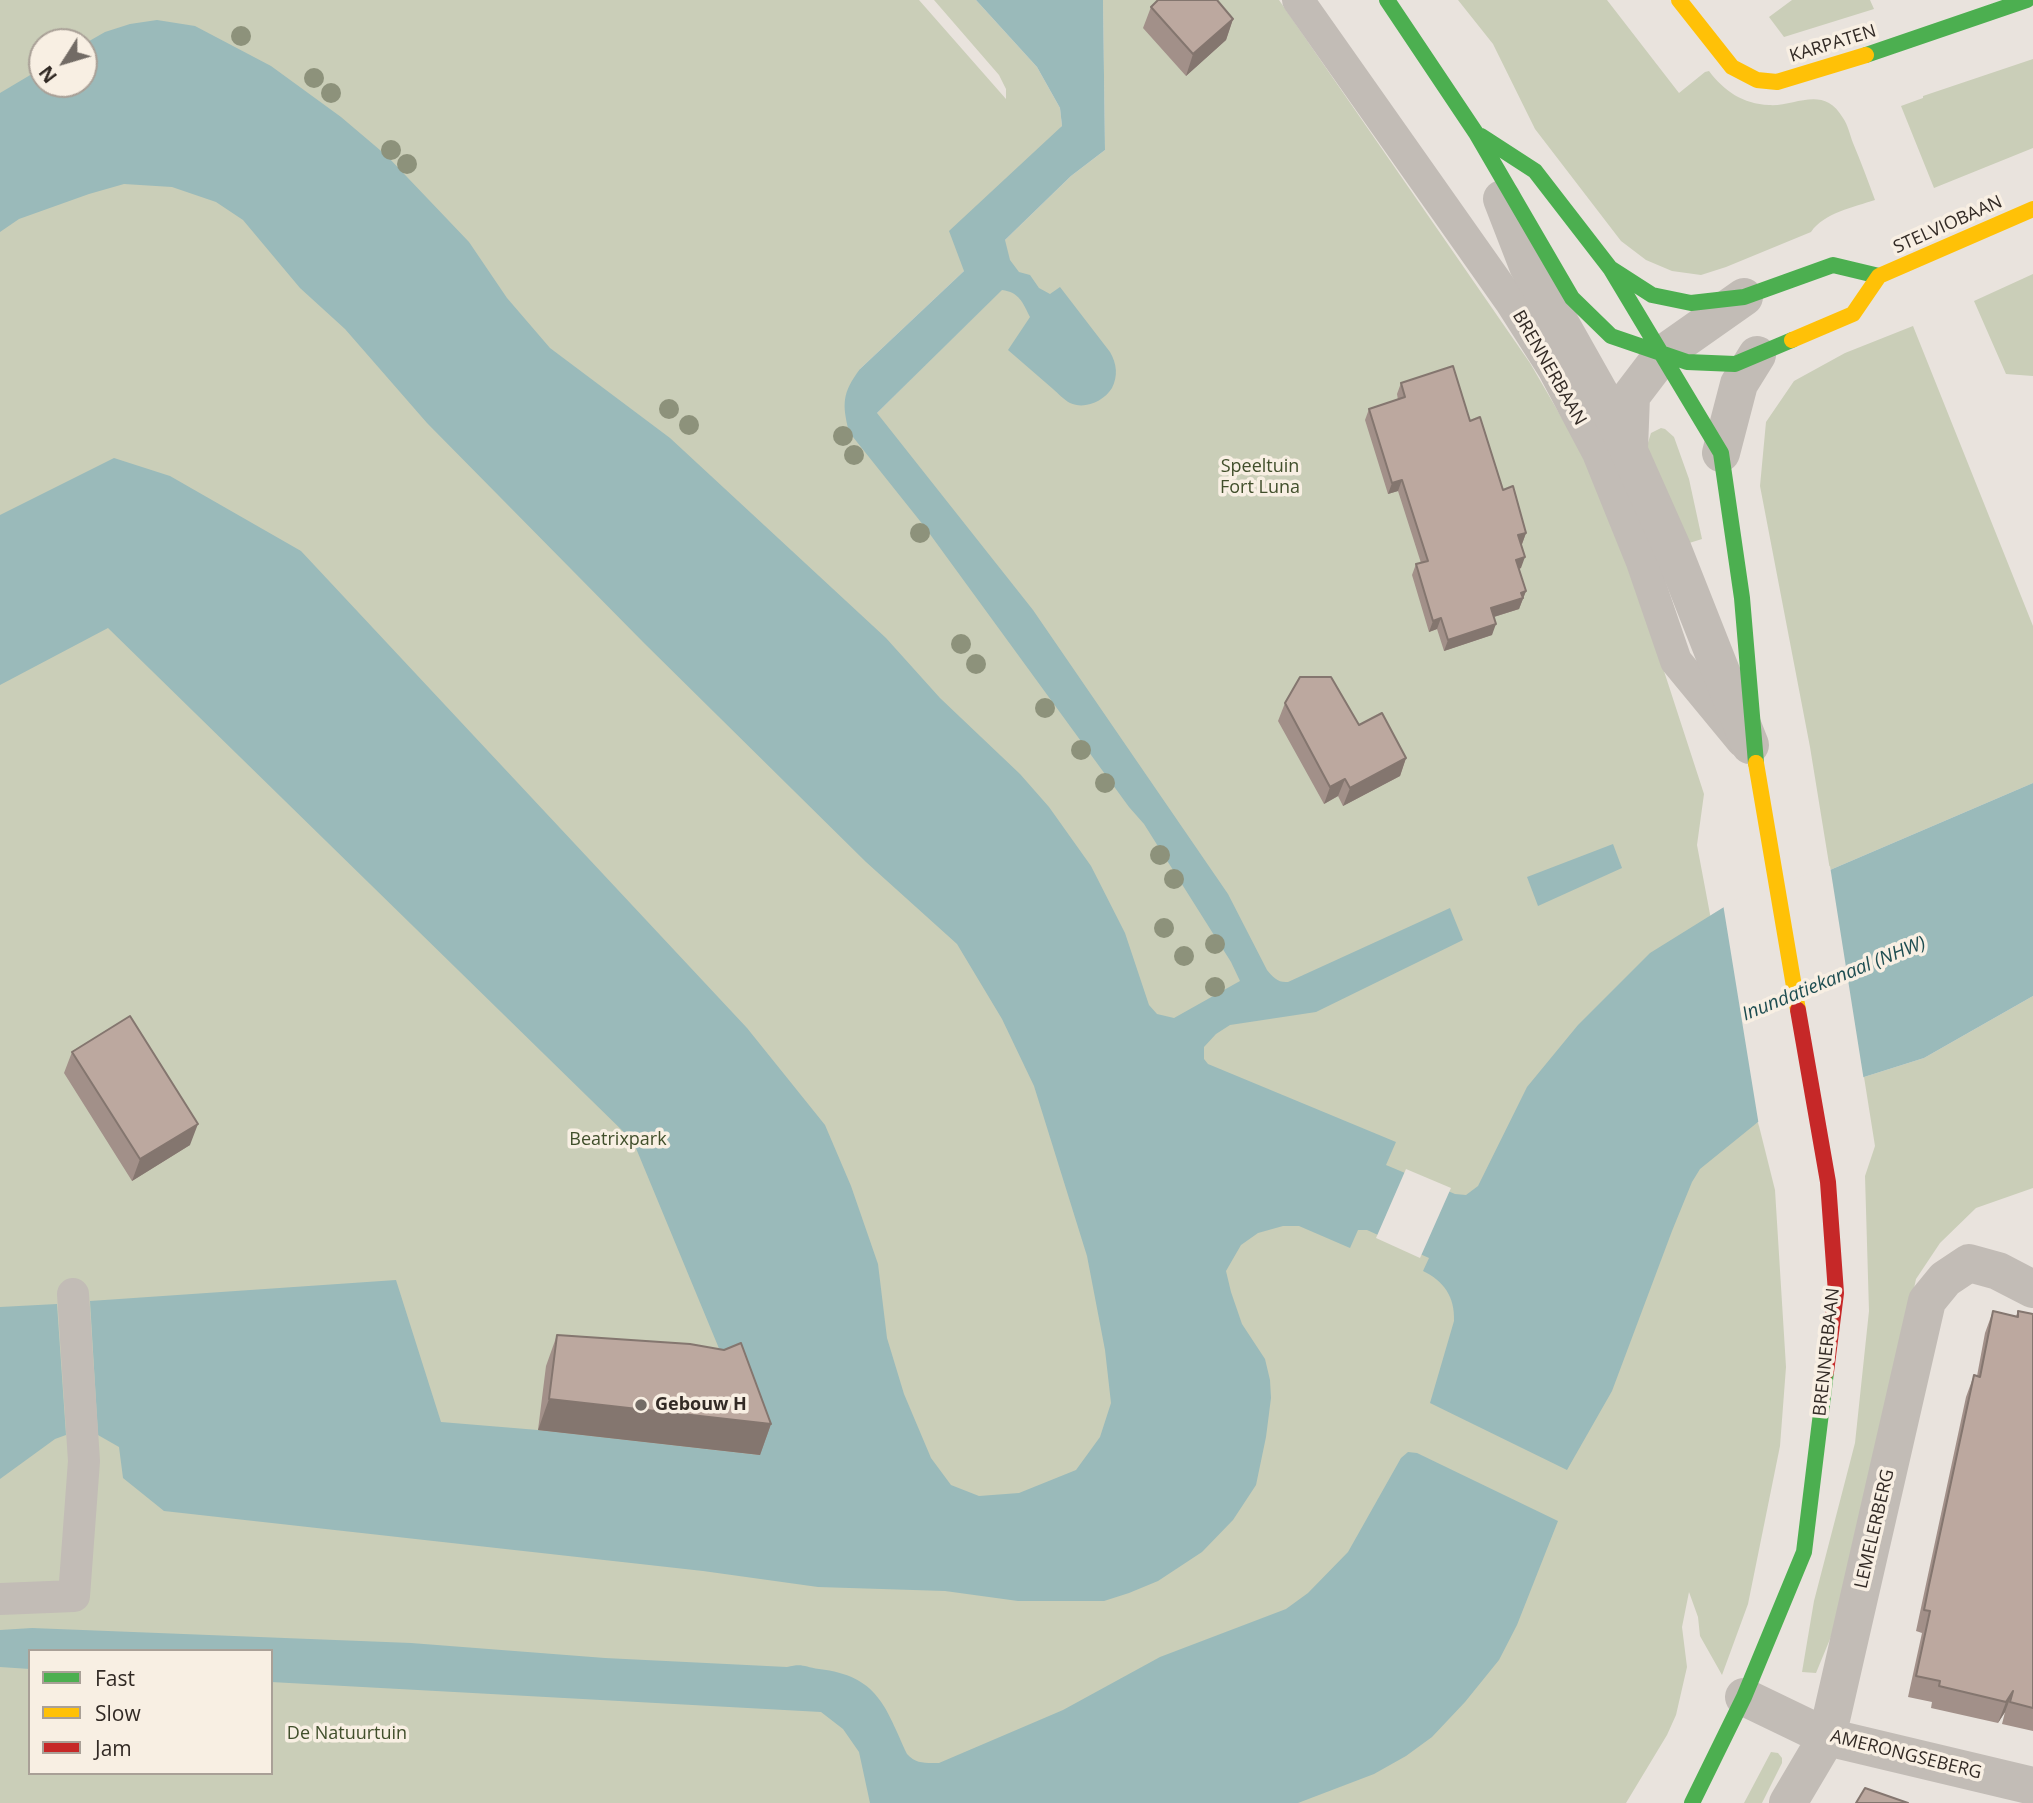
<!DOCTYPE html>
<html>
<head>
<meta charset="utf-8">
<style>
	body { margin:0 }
	#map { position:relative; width:2033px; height:1803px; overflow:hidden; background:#e9e3dd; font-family:"Open Sans",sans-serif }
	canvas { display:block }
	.legend { position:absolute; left:28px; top:1649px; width:245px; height:126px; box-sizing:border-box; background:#f8efe3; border:2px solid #a9a097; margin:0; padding:9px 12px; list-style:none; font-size:21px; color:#322a25 }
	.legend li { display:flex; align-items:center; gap:14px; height:35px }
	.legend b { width:35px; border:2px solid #a9a097 }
	.north { position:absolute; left:28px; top:28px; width:70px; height:70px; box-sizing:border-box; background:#f8efe3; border:2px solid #a9a097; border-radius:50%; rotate:233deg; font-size:19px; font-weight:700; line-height:28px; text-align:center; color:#322a25 }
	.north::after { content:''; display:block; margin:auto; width:24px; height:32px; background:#726b65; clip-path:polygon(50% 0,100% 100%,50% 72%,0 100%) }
</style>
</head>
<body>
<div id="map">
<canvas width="2033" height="1803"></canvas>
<ul class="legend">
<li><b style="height:9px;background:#4caf50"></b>Fast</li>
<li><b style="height:9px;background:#ffc107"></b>Slow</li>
<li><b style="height:9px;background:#c62828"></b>Jam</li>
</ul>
<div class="north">N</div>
</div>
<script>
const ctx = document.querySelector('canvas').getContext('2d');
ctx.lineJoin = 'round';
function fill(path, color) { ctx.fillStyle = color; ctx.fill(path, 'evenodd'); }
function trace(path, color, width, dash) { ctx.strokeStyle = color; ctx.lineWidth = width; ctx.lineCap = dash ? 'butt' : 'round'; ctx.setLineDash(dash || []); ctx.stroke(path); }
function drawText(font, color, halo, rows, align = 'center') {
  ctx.font = font + ' "Open Sans",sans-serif'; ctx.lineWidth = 7; ctx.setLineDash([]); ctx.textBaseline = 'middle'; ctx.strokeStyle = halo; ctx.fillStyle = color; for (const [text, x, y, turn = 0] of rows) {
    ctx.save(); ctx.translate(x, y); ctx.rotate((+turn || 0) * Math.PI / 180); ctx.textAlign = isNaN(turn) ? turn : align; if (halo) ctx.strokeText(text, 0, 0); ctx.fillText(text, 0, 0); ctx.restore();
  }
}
fill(new Path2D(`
	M 0,0 L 919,0 L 1006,99 L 1006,89 L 999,75 L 934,0 L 976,0 L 1037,67 L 1060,108 L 1062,126 L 964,271 L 860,369 L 877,413 L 997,294 L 995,262 L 1005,240 L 1071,176 L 1105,150 L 1103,0 L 1279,0 L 1530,363 L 1581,451 L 1622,542 L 1704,794 L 1697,845 L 1750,1127 L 1758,1122 L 1775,1190 L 1786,1367 L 1780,1446 L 1748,1604 L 1722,1675 L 1700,1636 L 1698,1617 L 1689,1592 L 1682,1627 L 1687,1667 L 1676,1715 L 1667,1735 L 1626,1803 L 0,1803 ZM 42,42 L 84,42 L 84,84 L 42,84 ZM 30,1651 L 271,1651 L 271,1773 L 30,1773 Z
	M 1458,0 L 1607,0 L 1679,93 L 1705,72 L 1709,71 C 1724,91 1743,104 1769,105 C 1795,107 1823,84 1843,118 C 1848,125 1850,135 1853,143 C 1861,162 1868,181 1875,200 C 1854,207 1824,213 1811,232 L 1726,267 L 1701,275 L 1672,271 L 1646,260 L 1621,241 L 1535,129 L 1493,44 Z
	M 1792,0 L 1870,0 L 1874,9 L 1784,37 L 1769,17 Z
	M 2033,59 L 2033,148 L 1934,188 L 1901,106 L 1923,98 L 1923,96 Z
	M 2033,274 L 2033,376 L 2006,374 L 1974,301 Z
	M 1913,326 L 2033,626 L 2033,783 L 1830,870 L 1810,747 L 1760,486 L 1766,422 L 1794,381 L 1845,353 Z
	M 1661,428 L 1665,429 L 1674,437 L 1689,479 L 1702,539 L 1686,544 L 1646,449 L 1651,433 Z
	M 2033,996 L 2033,1188 L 1976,1208 L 1940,1243 L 1916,1279 L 1876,1469 L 1842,1610 L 1816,1673 L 1802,1672 L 1814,1601 L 1855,1443 L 1869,1311 L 1865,1176 L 1875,1146 L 1864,1077 L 1924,1058 Z
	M 1771,1752 L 1778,1753 L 1782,1758 L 1782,1763 L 1762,1803 L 1744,1803 Z`), '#caceb8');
fill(new Path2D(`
	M 976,0 L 1103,0 L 1105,150 L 1071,176 L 1005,240 L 1010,260 L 1019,272 L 1030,275 L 1039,288 L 1050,294 L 1060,287 L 1110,352 C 1117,364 1118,376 1112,388 C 1104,401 1085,410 1070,403 C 1064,400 1058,393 1053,389 C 1038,376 1023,363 1008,350 L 1030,317 C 1023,303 1019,292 1002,290 L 877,413 L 1033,610 L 1228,894 L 1267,970 C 1273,977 1278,983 1288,982 L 1450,908 L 1463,940 L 1316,1012 L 1230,1025 L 1216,1034 L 1204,1047 L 1204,1059 L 1208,1064 L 1396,1142 L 1386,1165 L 1455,1194 L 1466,1195 L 1478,1186 L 1527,1087 L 1578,1025 L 1650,953 L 1724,907 L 1830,870 L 2033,783 L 2033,996 L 1924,1058 L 1864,1077 L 1758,1122 L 1700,1169 L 1692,1182 L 1672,1231 L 1612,1391 L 1567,1470 L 1430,1403 L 1454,1321 C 1455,1297 1444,1281 1423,1271 L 1429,1258 L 1367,1230 L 1358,1230 L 1350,1248 L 1299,1226 L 1283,1226 L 1258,1233 L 1241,1245 L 1226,1271 L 1231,1292 L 1242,1324 L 1265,1359 L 1270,1380 L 1271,1398 L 1266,1437 L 1256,1485 L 1233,1520 L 1202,1552 L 1158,1581 L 1129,1593 L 1104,1601 L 1018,1601 L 945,1591 L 818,1587 L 703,1571 L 164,1511 L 123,1478 L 119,1447 L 98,1435 L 90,1301 L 396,1280 L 441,1422 L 538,1430 L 759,1455 L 730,1375 L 633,1141 L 108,628 L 0,685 L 0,515 L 114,458 L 170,476 L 301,551 L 747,1028 L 825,1125 L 851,1186 L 878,1264 L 887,1338 L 904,1394 L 931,1458 L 951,1485 L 979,1496 L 1019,1493 L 1076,1470 L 1100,1437 L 1111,1403 L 1105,1350 L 1087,1256 L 1034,1086 L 1002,1019 L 957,944 L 866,862 L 644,643 L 427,423 L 345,329 L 300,288 L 243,220 L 216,202 L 172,187 L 124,184 L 89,194 L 19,219 L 0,232 L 0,93 L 42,68 L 42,84 L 84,84 L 84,44 L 105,32 L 130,24 L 157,20 L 195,26 L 271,66 L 341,117 L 387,156 L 469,242 L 507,298 L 550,348 L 670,438 L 886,638 L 940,698 L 1020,774 L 1049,807 L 1091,866 L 1125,933 L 1149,1005 L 1157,1014 L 1174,1018 L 1240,981 L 1231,962 L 1144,824 L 1129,807 L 924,526 L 849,432 C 842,404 842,393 860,369 L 964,271 L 949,231 L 1062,126 L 1060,108 L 1037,67 Z
	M 1613,844 L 1622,868 L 1538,906 L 1527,877 Z
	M 57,1304 L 66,1435 L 55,1439 L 0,1479 L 0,1307 Z
	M 1408,1452 L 1417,1453 L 1558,1521 L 1517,1625 L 1499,1660 L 1465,1702 L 1432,1737 L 1406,1756 L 1374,1774 L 1298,1803 L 870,1803 L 859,1752 L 843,1729 L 821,1712 L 271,1682 L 271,1651 L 30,1651 L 30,1669 L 0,1667 L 0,1630 L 32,1628 L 411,1643 L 605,1658 L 787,1667 C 803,1663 804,1667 819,1669 C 878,1676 885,1706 907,1754 C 916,1764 925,1763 939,1763 L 1063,1710 L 1160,1657 L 1286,1609 L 1308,1593 L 1348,1552 L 1401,1458 Z`), '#9ababa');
fill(new Path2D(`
	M 1830,866 L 1864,1081 L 1759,1126 L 1723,904 Z
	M 1406,1169 L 1451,1188 L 1420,1258 L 1376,1238 Z`), '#e9e3dd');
trace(new Path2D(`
	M 1298,0 L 1510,301 L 1554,370 L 1598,453 L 1642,562 L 1676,661 L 1742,741
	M 0,1599 L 74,1596 L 84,1461 L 73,1294`), '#c2bcb6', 32);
trace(new Path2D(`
	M 1502,199 L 1528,266 L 1617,424 L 1673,550 L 1750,745
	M 1629,449 L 1631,396 L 1663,354 L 1744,297
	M 1721,453 L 1739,384 L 1757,355
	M 1744,1697 L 1827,1737 L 2033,1786
	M 1788,1803 L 1827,1737 L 1927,1301 L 1945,1279 L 1969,1263 L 1998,1271 L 2033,1289`), '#c2bcb6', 38);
trace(new Path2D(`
	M 1387,0 L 1476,133 L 1572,298 L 1611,336 L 1687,362 L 1735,364 L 1792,340
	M 1866,55 L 2027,0
	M 1481,136 L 1535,171 L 1610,268 L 1652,295 L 1691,303 L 1744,297 L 1833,265 L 1879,276
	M 1610,268 L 1721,453 L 1742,598 L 1756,763
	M 1692,1803 L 1744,1697 L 1804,1552 L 1826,1372`), '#4caf50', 16);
trace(new Path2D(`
	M 1679,0 L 1732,67 L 1757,80 L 1777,82 L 1866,55
	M 1792,340 L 1853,314 L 1879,276 L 2033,209
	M 1756,763 L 1798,1010`), '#ffc107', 16);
trace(new Path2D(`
	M 1798,1010 L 1828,1182 L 1836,1293 L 1826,1372`), '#c62828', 16);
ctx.fillStyle = '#8d927b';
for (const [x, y] of [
	[241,36],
	[314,78],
	[331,93],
	[391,150],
	[407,164],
	[669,409],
	[689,425],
	[843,436],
	[854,455],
	[920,533],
	[961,644],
	[976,664],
	[1045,708],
	[1081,750],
	[1105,783],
	[1160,855],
	[1174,879],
	[1164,928],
	[1215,944],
	[1184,956],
	[1215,987]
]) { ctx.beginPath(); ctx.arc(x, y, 10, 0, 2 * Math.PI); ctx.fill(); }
fill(new Path2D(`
	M 1151,7 L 1233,19 L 1226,40 L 1186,76 L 1143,28 Z
	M 1401,383 L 1470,421 L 1503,490 L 1526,533 L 1522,544 L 1520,544 L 1521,568 L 1519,569 L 1526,591 L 1519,609 L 1494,617 L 1492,635 L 1444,651 L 1437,629 L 1429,632 L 1412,575 L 1416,564 L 1421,563 L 1398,491 L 1388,494 L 1365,420 L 1369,409 L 1398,400 L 1397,394 Z
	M 1285,703 L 1359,725 L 1406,758 L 1400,776 L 1343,806 L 1338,796 L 1324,804 L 1278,721 Z
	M 72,1052 L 190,1145 L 132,1181 L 64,1073 Z
	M 1993,1311 L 2016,1316 L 2018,1311 L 2033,1314 L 2033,1731 L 2002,1724 L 2005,1712 L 1998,1723 L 1931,1708 L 1932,1702 L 1908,1697 L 1922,1633 L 1916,1631 L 1966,1397 L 1974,1375 L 1977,1376 L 1985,1333 Z
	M 557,1335 L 771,1424 L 760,1455 L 538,1430 L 546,1366 Z`), '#a29089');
fill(new Path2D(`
	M 1233,19 L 1226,40 L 1186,76 L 1193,54 Z
	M 1402,480 L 1398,491 L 1388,494 L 1392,483 Z
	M 1526,533 L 1522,544 L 1514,546 L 1518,535 Z
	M 1525,557 L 1521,568 L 1512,571 L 1516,560 Z
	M 1526,591 L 1519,609 L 1487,619 L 1491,608 Z
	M 1441,618 L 1437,629 L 1429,632 L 1433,621 Z
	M 1496,624 L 1492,635 L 1444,651 L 1448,640 Z
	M 1406,758 L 1400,776 L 1343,806 L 1350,788 Z
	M 1345,779 L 1338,796 L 1324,804 L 1330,787 Z
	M 198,1124 L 190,1145 L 132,1181 L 140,1159 Z
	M 549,1399 L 771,1424 L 760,1455 L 538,1430 Z
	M 2013,1691 L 2005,1712 L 1998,1723 L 2006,1702 Z`), '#84766f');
const building = new Path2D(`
	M 1158,0 L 1217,0 L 1233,19 L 1193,54 L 1151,7 Z
	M 1453,366 L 1470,421 L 1480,417 L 1503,490 L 1513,486 L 1526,533 L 1518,535 L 1525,557 L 1516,560 L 1526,591 L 1521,593 L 1523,598 L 1491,608 L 1496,624 L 1448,640 L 1441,618 L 1433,621 L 1416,564 L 1428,561 L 1402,480 L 1392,483 L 1369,409 L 1405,397 L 1401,383 Z
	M 1300,677 L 1331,677 L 1359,725 L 1382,713 L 1406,758 L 1350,788 L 1345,779 L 1330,787 L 1285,703 Z
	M 130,1016 L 198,1124 L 140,1159 L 72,1052 Z
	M 1993,1311 L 2018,1317 L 2018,1311 L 2033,1314 L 2033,1708 L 2010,1702 L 2013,1691 L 2006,1702 L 1939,1686 L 1940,1681 L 1916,1676 L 1930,1611 L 1924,1610 L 1929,1585 L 1974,1375 L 1980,1377 Z
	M 557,1335 L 690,1344 L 724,1350 L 741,1343 L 771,1424 L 549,1399 Z
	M 1865,1788 L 1908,1803 L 1856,1803 Z`);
fill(building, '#bca89f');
trace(building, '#84766f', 2);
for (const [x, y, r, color] of [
	[641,1405,7,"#726b65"]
]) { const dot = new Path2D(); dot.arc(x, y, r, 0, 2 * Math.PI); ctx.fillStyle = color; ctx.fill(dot); trace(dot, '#f8efe3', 2.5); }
drawText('18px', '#322a25', '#f8efe3', [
	["KARPATEN",1833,44,-17],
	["STELVIOBAAN",1948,225,-24],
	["BRENNERBAAN",1549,368,60],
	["BRENNERBAAN",1827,1352,-84],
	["LEMELERBERG",1875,1529,-77],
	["AMERONGSEBERG",1906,1755,14]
]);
drawText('18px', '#414f2b', '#f8efe3', [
	["Speeltuin",1260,467],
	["Fort Luna",1260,488],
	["Beatrixpark",618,1140],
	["De Natuurtuin",347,1734]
]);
drawText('bold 18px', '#322a25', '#f8efe3', [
	["Gebouw H",655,1405]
], 'left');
drawText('italic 19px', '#1d4d51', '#f8efe3', [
	["Inundatiekanaal (NHW)",1834,979,-22]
]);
</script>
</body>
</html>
